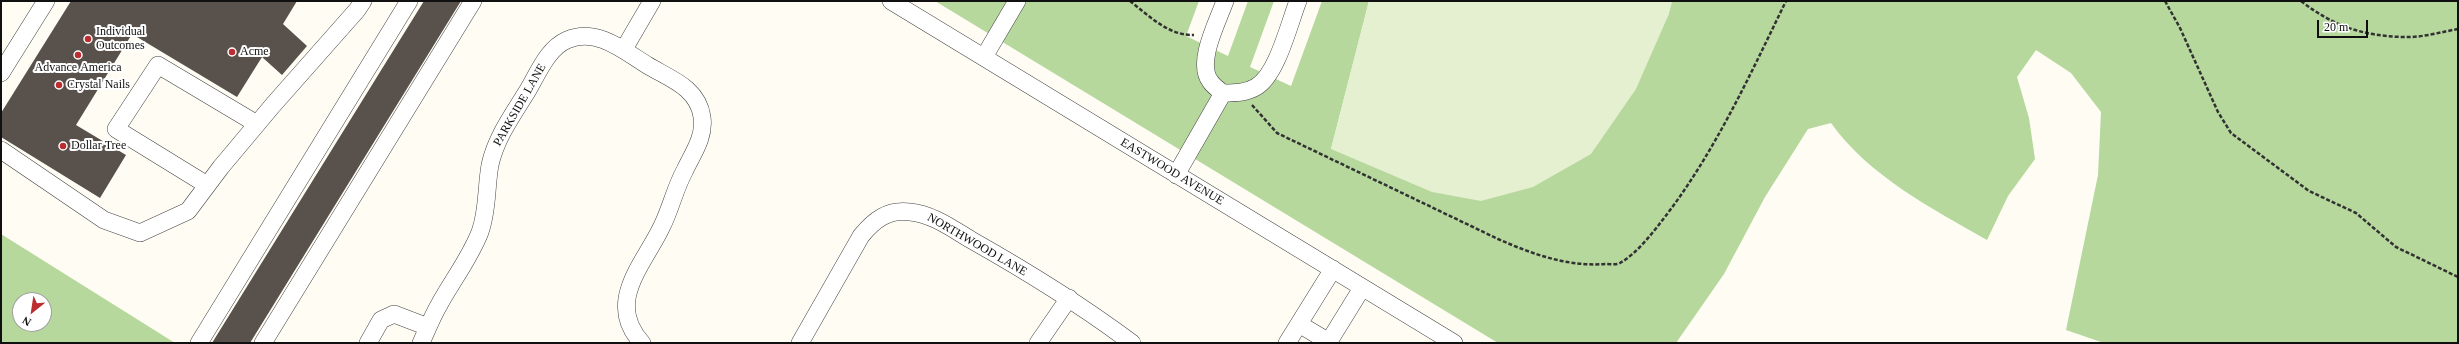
<!DOCTYPE html>
<html>
<head>
<meta charset="utf-8">
<style>
	body { margin:0 }
	#map { position:relative; width:2459px; height:344px; overflow:hidden; background:#fefcf3; font-family:"Times New Roman",serif }
	canvas { display:block }
	.frame { position:absolute; inset:0; border:2px solid #101010; pointer-events:none }
	.north { position:absolute; left:12px; top:292px; width:40px; height:40px; box-sizing:border-box; background:#fff; border:1px solid #9f9f9f; border-radius:50%; rotate:210deg; font-size:11px; font-weight:700; line-height:16px; text-align:center; color:#101010 }
	.north::after { content:''; display:block; margin:auto; width:14px; height:18px; background:#ba2d30; clip-path:polygon(50% 0,100% 100%,50% 72%,0 100%) }
	.scale { position:absolute; left:2317px; top:20px; width:51px; height:18px; box-sizing:border-box; border:2px solid #101010; border-top:0; padding-left:5px; font-size:12px; line-height:14px; white-space:nowrap; color:#101010; -webkit-text-stroke:3px #fff; paint-order:stroke }
</style>
</head>
<body>
<div id="map">
<canvas width="2459" height="344"></canvas>
<div class="frame"></div>
<div class="north">N</div>
<div class="scale">20 m</div>
</div>
<script>
const ctx = document.querySelector('canvas').getContext('2d');
ctx.lineJoin = 'round';
function fill(path, color) { ctx.fillStyle = color; ctx.fill(path, 'evenodd'); }
function trace(path, color, width, dash) { ctx.strokeStyle = color; ctx.lineWidth = width; ctx.lineCap = dash ? 'butt' : 'round'; ctx.setLineDash(dash || []); ctx.stroke(path); }
function drawText(font, color, halo, rows, align = 'center') {
  ctx.font = font + ' "Times New Roman",serif'; ctx.lineWidth = 4; ctx.setLineDash([]); ctx.textBaseline = 'middle'; ctx.strokeStyle = halo; ctx.fillStyle = color; for (const [text, x, y, turn = 0] of rows) {
    ctx.save(); ctx.translate(x, y); ctx.rotate((+turn || 0) * Math.PI / 180); ctx.textAlign = isNaN(turn) ? turn : align; if (halo) ctx.strokeText(text, 0, 0); ctx.fillText(text, 0, 0); ctx.restore();
  }
}
fill(new Path2D(`
	M 935,1 L 1199,1 L 1186,36 L 1228,56 L 1248,1 L 1274,1 L 1250,67 L 1291,86 L 1322,1 L 1369,1 L 1331,149 L 1668,16 L 1672,1 L 2458,1 L 2458,343 L 2104,343 L 2066,330 L 2098,175 L 2101,112 L 2071,73 L 2036,50 L 2017,77 L 2029,118 L 2035,159 L 2008,196 L 1987,240 C 1931,208 1869,176 1831,123 L 1808,129 L 1765,197 L 1724,274 L 1676,343 L 1498,343 Z
	M 1,234 L 175,343 L 1,343 ZM 20,300 L 44,300 L 44,324 L 20,324 Z`), '#b6d89d');
fill(new Path2D(`
	M 1369,1 L 1672,1 L 1668,16 L 1636,89 L 1591,154 L 1533,187 L 1481,201 L 1432,192 L 1331,149 Z`), '#e4f0cf');
fill(new Path2D(`
	M 71,1 L 297,1 L 283,24 L 307,46 L 282,75 L 262,57 L 237,97 L 132,34 L 76,125 L 126,155 L 100,198 L 1,137 L 1,113 Z
	M 424,1 L 461,1 L 250,343 L 212,343 Z`), '#58514c');
const minor = new Path2D(`
	M 891,1 L 1454,343
	M 1225,1 C 1218,21 1196,62 1210,81 C 1213,86 1219,90 1223,93 C 1235,93 1246,93 1256,87 C 1277,75 1289,24 1298,1
	M 624,49 L 652,1
	M 984,57 L 1017,1
	M 1,73 L 46,1
	M 1,150 L 104,220 L 140,233 L 188,211 L 221,167 L 273,105 L 357,10 L 363,1
	M 1176,175 L 1223,93
	M 207,185 L 116,129 L 158,65 L 257,124
	M 1299,324 L 1329,342
	M 199,343 L 409,1
	M 263,343 L 473,1
	M 368,343 L 381,320 L 394,314 L 428,327
	M 421,343 C 427,330 432,317 439,305 C 452,281 470,258 480,232 C 488,210 486,187 490,165 C 496,137 514,113 528,90 C 538,73 548,48 567,40 C 596,27 623,50 647,65 C 668,78 698,87 702,117 C 705,137 693,153 685,170 C 675,188 671,208 662,226 C 645,263 604,302 642,343
	M 800,343 L 861,236 C 874,220 888,209 910,212 C 933,214 954,230 973,241 C 1028,272 1081,305 1132,343
	M 1038,343 L 1069,298
	M 1287,343 L 1333,269
	M 1328,343 L 1362,288`);
trace(minor, '#434343', 18);
trace(new Path2D(`
	M 1130,1 C 1149,16 1169,36 1194,35
	M 2165,1 L 2180,28 L 2218,112 L 2231,133 L 2309,191 L 2356,213 L 2396,247 L 2458,277
	M 2301,1 C 2333,26 2363,36 2403,37 C 2421,38 2441,32 2458,29
	M 1252,105 L 1277,133 L 1498,239 C 1532,254 1568,267 1605,264 C 1610,264 1617,265 1620,263 C 1636,254 1650,236 1661,222 C 1713,156 1749,77 1786,1`), '#323232', 2.5, [4, 2]);
trace(minor, '#fff', 17);
for (const [x, y, r, color] of [
	[88,39,4,"#ba2d30"],
	[232,52,4,"#ba2d30"],
	[78,55,4,"#ba2d30"],
	[59,85,4,"#ba2d30"],
	[63,146,4,"#ba2d30"]
]) { const dot = new Path2D(); dot.arc(x, y, r, 0, 2 * Math.PI); ctx.fillStyle = color; ctx.fill(dot); trace(dot, '#fff', 1.5); }
drawText('12px', '#101010', '#fff', [
	["Individual",96,32],
	["Outcomes",96,46],
	["Acme",240,52],
	["Advance America",78,68,"center"],
	["Crystal Nails",67,85],
	["Dollar Tree",71,146]
], 'left');
drawText('12px', '#101010', '#fff', [
	["PARKSIDE LANE",520,105,-60],
	["EASTWOOD AVENUE",1172,172,31],
	["NORTHWOOD LANE",977,245,30]
]);
</script>
</body>
</html>
